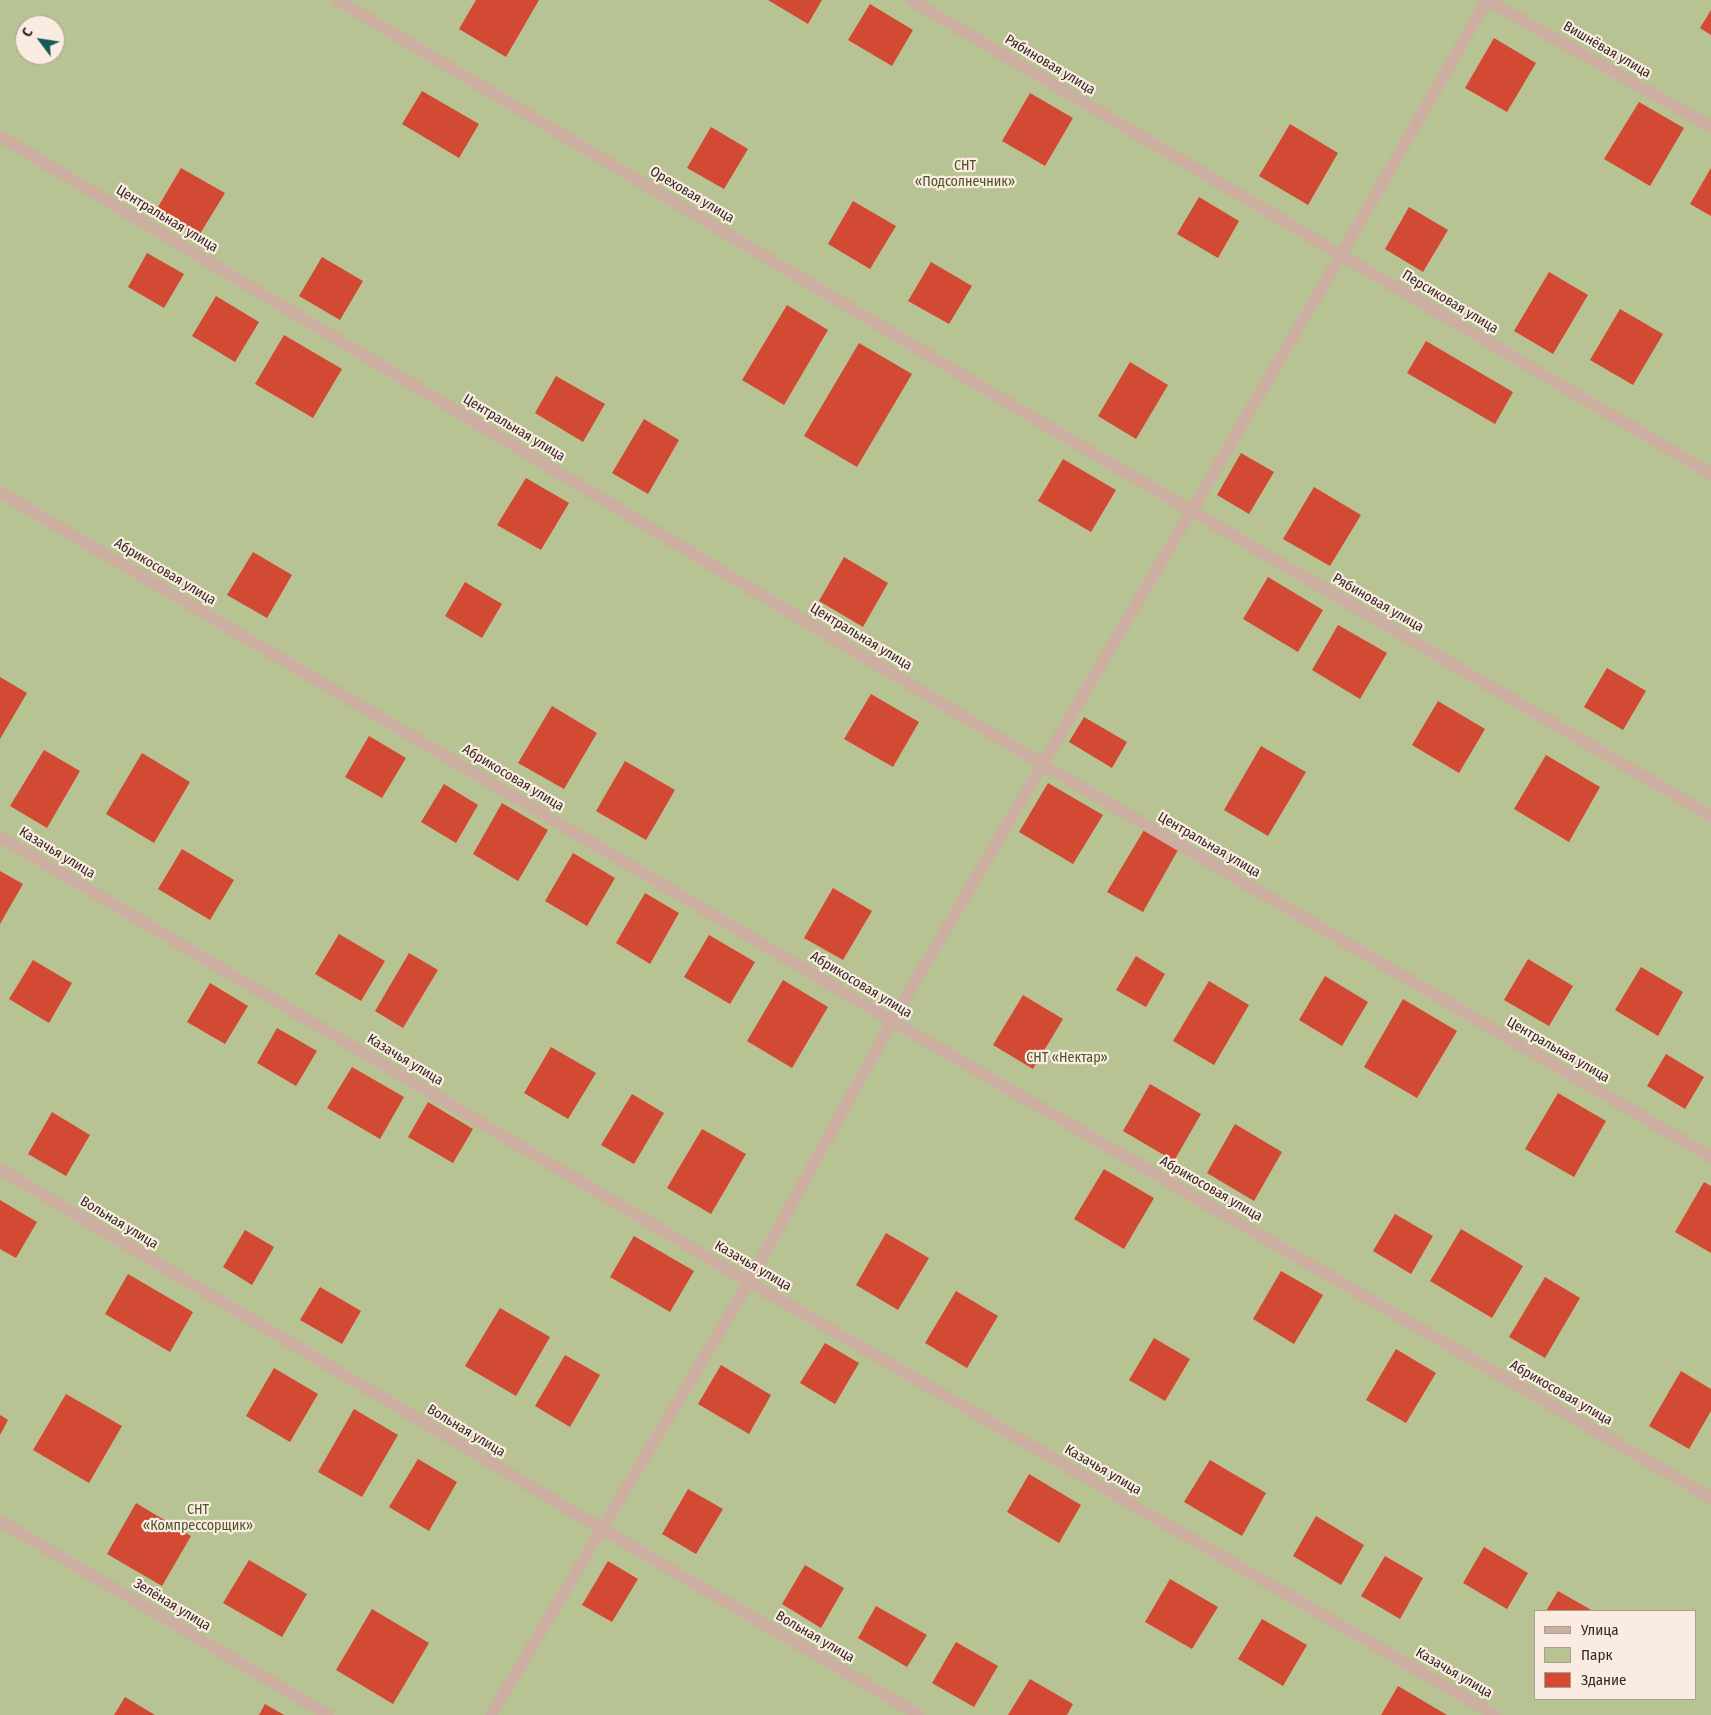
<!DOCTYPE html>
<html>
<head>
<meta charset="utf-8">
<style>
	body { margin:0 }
	#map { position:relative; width:1711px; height:1715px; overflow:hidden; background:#f3e2d5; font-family:"Fira Sans Condensed",sans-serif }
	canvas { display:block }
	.legend { position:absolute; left:1534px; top:1610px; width:162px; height:90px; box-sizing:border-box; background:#fbece1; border:1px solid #ac9e95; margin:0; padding:6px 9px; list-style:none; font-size:15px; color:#352824 }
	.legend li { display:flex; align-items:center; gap:10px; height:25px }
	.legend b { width:25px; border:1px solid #ac9e95 }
	.north { position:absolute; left:15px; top:15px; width:50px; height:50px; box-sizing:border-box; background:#fbece1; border:1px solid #ac9e95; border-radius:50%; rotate:301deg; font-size:14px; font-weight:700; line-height:20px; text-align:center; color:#352824 }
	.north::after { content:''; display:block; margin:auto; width:18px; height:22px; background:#165a57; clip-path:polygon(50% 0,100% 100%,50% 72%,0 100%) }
</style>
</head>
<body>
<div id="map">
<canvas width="1711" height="1715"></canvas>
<ul class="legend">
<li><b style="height:6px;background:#ccafa0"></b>Улица</li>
<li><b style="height:14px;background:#b8c394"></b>Парк</li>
<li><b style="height:14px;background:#d24934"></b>Здание</li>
</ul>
<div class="north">С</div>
</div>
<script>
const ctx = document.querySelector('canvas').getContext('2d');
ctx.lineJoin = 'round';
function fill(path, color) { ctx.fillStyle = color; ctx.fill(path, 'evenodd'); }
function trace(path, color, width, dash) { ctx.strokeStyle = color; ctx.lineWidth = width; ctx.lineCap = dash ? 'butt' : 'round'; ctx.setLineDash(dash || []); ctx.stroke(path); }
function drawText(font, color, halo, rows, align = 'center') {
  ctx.font = font + ' "Fira Sans Condensed",sans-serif'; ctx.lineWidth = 4.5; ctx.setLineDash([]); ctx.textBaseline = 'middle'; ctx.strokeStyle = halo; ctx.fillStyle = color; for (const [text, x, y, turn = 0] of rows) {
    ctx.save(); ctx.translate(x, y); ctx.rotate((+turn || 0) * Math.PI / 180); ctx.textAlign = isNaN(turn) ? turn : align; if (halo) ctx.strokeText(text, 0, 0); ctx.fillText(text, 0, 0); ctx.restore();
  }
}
fill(new Path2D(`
	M 0,0 L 1711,0 L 1711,1715 L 0,1715 ZM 25,25 L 55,25 L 55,55 L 25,55 ZM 1535,1611 L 1695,1611 L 1695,1699 L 1535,1699 Z`), '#b8c394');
fill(new Path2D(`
	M 476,0 L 539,0 L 506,57 L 459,29 Z
	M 768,0 L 822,0 L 808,24 Z
	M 870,4 L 913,30 L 892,66 L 848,40 Z
	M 1711,10 L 1711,35 L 1700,28 Z
	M 1494,38 L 1536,63 L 1507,112 L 1465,88 Z
	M 422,91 L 479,124 L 459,158 L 402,124 Z
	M 1030,93 L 1073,118 L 1045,166 L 1002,141 Z
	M 1639,102 L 1684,128 L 1650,186 L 1604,159 Z
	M 1290,124 L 1338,153 L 1308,205 L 1259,176 Z
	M 711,127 L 748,149 L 724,189 L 687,168 Z
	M 181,168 L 225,193 L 198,237 L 155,212 Z
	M 1711,168 L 1711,216 L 1690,204 Z
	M 1199,197 L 1239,221 L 1218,258 L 1177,234 Z
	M 853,201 L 896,226 L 870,269 L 828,244 Z
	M 1409,207 L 1448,230 L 1423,272 L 1385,249 Z
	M 147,253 L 184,274 L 164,308 L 128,287 Z
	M 322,257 L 363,281 L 340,320 L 299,296 Z
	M 931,262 L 972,286 L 949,324 L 908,301 Z
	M 1549,272 L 1588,295 L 1553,354 L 1514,331 Z
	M 216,296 L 259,322 L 235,362 L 192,336 Z
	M 787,305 L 828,330 L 784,405 L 742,380 Z
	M 1620,309 L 1663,334 L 1633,385 L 1590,360 Z
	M 284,335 L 342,369 L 313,418 L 255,384 Z
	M 1426,341 L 1513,392 L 1495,424 L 1407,373 Z
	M 859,343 L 912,374 L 857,467 L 804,436 Z
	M 1130,362 L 1168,385 L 1136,439 L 1098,416 Z
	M 556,376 L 605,404 L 583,442 L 535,413 Z
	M 644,419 L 679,440 L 648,494 L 612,473 Z
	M 1241,453 L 1274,472 L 1249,514 L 1217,495 Z
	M 1063,459 L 1116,490 L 1091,532 L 1038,501 Z
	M 526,478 L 569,503 L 541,550 L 497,525 Z
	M 1314,487 L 1361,515 L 1330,566 L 1283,539 Z
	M 253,552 L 292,575 L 267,618 L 227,595 Z
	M 844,557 L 888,583 L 863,627 L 819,601 Z
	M 1268,577 L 1323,610 L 1298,652 L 1243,619 Z
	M 465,582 L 502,604 L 482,638 L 445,616 Z
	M 1338,625 L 1387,653 L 1360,699 L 1312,670 Z
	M 1607,668 L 1646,691 L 1623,730 L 1584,707 Z
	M 0,677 L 27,693 L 0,739 Z
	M 871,694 L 919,722 L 893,767 L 844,739 Z
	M 1438,701 L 1485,729 L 1459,773 L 1412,745 Z
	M 552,706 L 597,733 L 564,789 L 518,763 Z
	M 1084,717 L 1127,742 L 1112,768 L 1069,742 Z
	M 369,736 L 406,758 L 382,798 L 345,777 Z
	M 1261,746 L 1306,772 L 1268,836 L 1224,810 Z
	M 44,750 L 80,771 L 47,828 L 10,806 Z
	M 142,753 L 190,782 L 154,843 L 106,814 Z
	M 1546,755 L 1600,787 L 1569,842 L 1514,809 Z
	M 625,761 L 675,790 L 646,840 L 596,811 Z
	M 1048,783 L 1103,815 L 1073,864 L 1019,832 Z
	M 444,784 L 478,805 L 456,843 L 421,822 Z
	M 502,803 L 548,830 L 518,881 L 473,854 Z
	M 1144,830 L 1178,850 L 1143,912 L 1107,892 Z
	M 182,849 L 234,880 L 210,920 L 158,889 Z
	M 573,853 L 615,878 L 587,926 L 545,901 Z
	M 0,871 L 23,884 L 0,924 Z
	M 833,888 L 872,911 L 843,960 L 804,938 Z
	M 645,893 L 679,913 L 650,964 L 616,943 Z
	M 339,934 L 385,961 L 361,1001 L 315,974 Z
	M 709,935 L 755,962 L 730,1004 L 684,977 Z
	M 409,953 L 438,970 L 403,1028 L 375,1011 Z
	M 1136,956 L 1165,974 L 1146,1007 L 1116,990 Z
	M 1528,959 L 1573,986 L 1549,1026 L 1504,1000 Z
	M 33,960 L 72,983 L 49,1023 L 9,999 Z
	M 1641,967 L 1683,992 L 1658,1036 L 1615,1010 Z
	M 1325,976 L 1368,1002 L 1342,1046 L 1299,1020 Z
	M 783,980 L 828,1007 L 792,1068 L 747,1041 Z
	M 1209,981 L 1249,1005 L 1214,1065 L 1173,1041 Z
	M 210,983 L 248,1006 L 225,1044 L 187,1022 Z
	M 1023,995 L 1063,1019 L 1033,1069 L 993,1045 Z
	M 1403,999 L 1457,1031 L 1417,1098 L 1364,1067 Z
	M 277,1028 L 317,1051 L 296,1086 L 257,1063 Z
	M 551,1047 L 596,1073 L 568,1119 L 524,1093 Z
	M 1666,1054 L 1704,1077 L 1685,1109 L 1647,1086 Z
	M 352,1067 L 404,1097 L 380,1139 L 327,1108 Z
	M 1150,1084 L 1201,1114 L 1174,1161 L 1123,1131 Z
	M 1558,1093 L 1606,1121 L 1574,1177 L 1525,1149 Z
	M 632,1094 L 664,1113 L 634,1164 L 601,1145 Z
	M 428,1102 L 473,1129 L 453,1163 L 408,1137 Z
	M 52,1112 L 90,1135 L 66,1176 L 28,1154 Z
	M 1235,1124 L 1282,1152 L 1254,1201 L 1207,1173 Z
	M 702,1129 L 746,1154 L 711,1214 L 667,1188 Z
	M 1104,1169 L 1154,1198 L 1124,1249 L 1074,1219 Z
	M 1704,1182 L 1711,1186 L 1711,1253 L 1675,1232 Z
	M 0,1200 L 37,1222 L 16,1258 L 0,1249 Z
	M 1395,1214 L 1433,1236 L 1411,1274 L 1373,1251 Z
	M 1461,1229 L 1523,1266 L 1492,1318 L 1430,1281 Z
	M 245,1230 L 274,1247 L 252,1285 L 223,1267 Z
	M 886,1233 L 929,1258 L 898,1310 L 856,1285 Z
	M 634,1236 L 694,1271 L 670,1312 L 610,1277 Z
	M 1281,1271 L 1323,1295 L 1294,1344 L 1253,1319 Z
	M 128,1274 L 193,1312 L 170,1352 L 105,1314 Z
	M 1545,1277 L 1580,1298 L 1545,1358 L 1509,1337 Z
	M 320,1287 L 361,1311 L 342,1344 L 300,1320 Z
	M 956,1291 L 998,1316 L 967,1368 L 925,1343 Z
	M 500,1308 L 550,1337 L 516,1396 L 465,1366 Z
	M 1154,1338 L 1190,1359 L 1165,1401 L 1129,1380 Z
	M 825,1343 L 859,1363 L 835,1404 L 800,1383 Z
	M 1396,1349 L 1436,1373 L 1406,1423 L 1366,1400 Z
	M 565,1355 L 600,1375 L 570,1427 L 535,1406 Z
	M 721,1365 L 771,1395 L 749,1434 L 698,1404 Z
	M 274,1368 L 318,1394 L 290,1442 L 246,1416 Z
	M 1681,1371 L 1711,1389 L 1711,1411 L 1689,1449 L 1649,1426 Z
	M 66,1394 L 122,1426 L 89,1483 L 33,1450 Z
	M 354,1409 L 398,1435 L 362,1497 L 318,1472 Z
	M 0,1415 L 8,1420 L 0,1435 Z
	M 418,1459 L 457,1482 L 429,1531 L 389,1507 Z
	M 1210,1460 L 1266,1493 L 1242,1536 L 1184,1502 Z
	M 1029,1474 L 1081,1505 L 1059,1543 L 1007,1512 Z
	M 688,1489 L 723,1509 L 696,1554 L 662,1534 Z
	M 136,1503 L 191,1536 L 162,1586 L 107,1554 Z
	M 1316,1516 L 1364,1545 L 1341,1585 L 1293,1556 Z
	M 1484,1547 L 1528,1573 L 1507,1609 L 1463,1583 Z
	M 1385,1556 L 1423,1578 L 1400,1619 L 1361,1596 Z
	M 249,1560 L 307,1594 L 282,1637 L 223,1603 Z
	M 608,1561 L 638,1579 L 612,1622 L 582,1605 Z
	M 805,1565 L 844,1588 L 821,1628 L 782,1604 Z
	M 1170,1579 L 1218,1607 L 1192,1649 L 1145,1622 Z
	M 1558,1591 L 1593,1611 L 1546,1611 Z
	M 876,1606 L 927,1635 L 907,1667 L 858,1638 Z
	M 372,1609 L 429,1643 L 393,1704 L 336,1670 Z
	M 1262,1619 L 1307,1645 L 1283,1686 L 1238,1659 Z
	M 956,1642 L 998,1666 L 974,1707 L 932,1683 Z
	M 1030,1679 L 1073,1704 L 1067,1715 L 1008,1715 Z
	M 1398,1686 L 1447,1715 L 1381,1715 Z
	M 125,1697 L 155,1715 L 114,1715 Z
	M 265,1704 L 284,1715 L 259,1715 Z`), '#d24934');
trace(new Path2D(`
	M 338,0 L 1030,416 L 1711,816
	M 911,0 L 1711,474
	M 1487,0 L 1711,127
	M 0,136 L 1042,764 L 1711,1157
	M 0,492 L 892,1021 L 1711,1498
	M 0,837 L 749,1282 L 1495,1715
	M 0,1169 L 602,1529 L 919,1715
	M 0,1521 L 328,1715
	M 491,1715 L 749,1282 L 892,1021 L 1341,255 L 1487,0`), '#ccafa0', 12);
drawText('14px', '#352824', '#fbece1', [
	["Вишнёвая улица",1607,50,30],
	["Рябиновая улица",1050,65,31],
	["Ореховая улица",692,195,31],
	["Центральная улица",167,219,31],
	["Персиковая улица",1450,302,31],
	["Центральная улица",514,428,31],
	["Абрикосовая улица",165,572,31],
	["Рябиновая улица",1378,603,30],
	["Центральная улица",861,637,31],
	["Абрикосовая улица",513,778,31],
	["Центральная улица",1209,845,30],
	["Казачья улица",57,853,31],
	["Абрикосовая улица",861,985,31],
	["Центральная улица",1558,1050,30],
	["Казачья улица",405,1060,31],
	["Абрикосовая улица",1211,1189,30],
	["Вольная улица",119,1223,31],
	["Казачья улица",753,1266,30],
	["Абрикосовая улица",1561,1393,30],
	["Вольная улица",466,1431,31],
	["Казачья улица",1103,1470,30],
	["Зелёная улица",172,1605,31],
	["Вольная улица",815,1637,30],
	["Казачья улица",1454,1673,30]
]);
drawText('14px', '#495526', '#fbece1', [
	["СНТ",965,166],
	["«Подсолнечник»",965,182],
	["СНТ «Нектар»",1067,1058],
	["СНТ",198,1510],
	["«Компрессорщик»",198,1526]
]);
</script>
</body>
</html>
